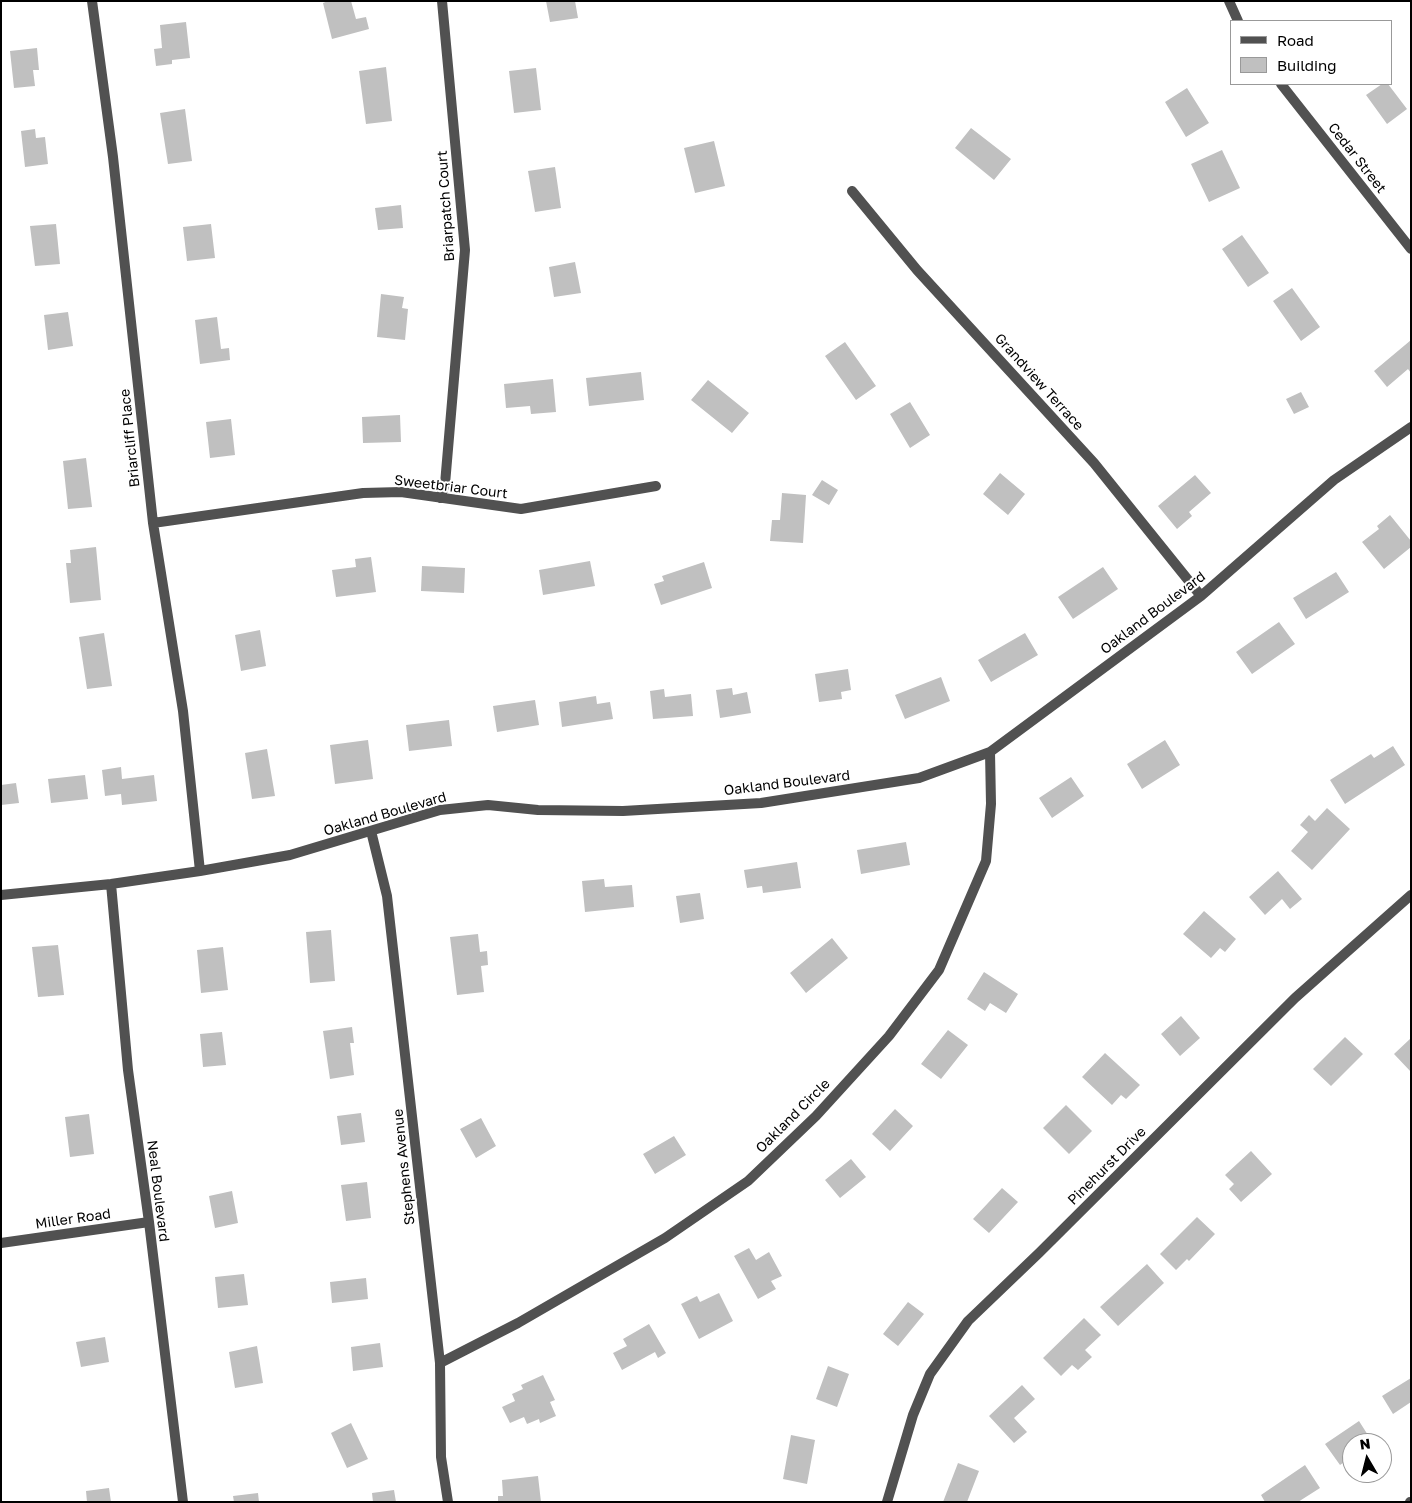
<!DOCTYPE html>
<html>
<head>
<meta charset="utf-8">
<style>
	body { margin:0 }
	#map { position:relative; width:1412px; height:1503px; overflow:hidden; background:#fff; font-family:"Golos Text",sans-serif }
	canvas { display:block }
	.frame { position:absolute; inset:0; border:2px solid #000; pointer-events:none }
	.legend { position:absolute; left:1230px; top:20px; width:162px; height:65px; box-sizing:border-box; background:#fff; border:1px solid #999; margin:0; padding:6px 9px; list-style:none; font-size:15px; color:#000 }
	.legend li { display:flex; align-items:center; gap:10px; height:25px }
	.legend b { width:25px; border:1px solid #999 }
	.north { position:absolute; left:1342px; top:1433px; width:50px; height:50px; box-sizing:border-box; background:#fff; border:1px solid #999; border-radius:50%; rotate:352deg; font-size:14px; font-weight:700; line-height:20px; text-align:center; color:#000 }
	.north::after { content:''; display:block; margin:auto; width:18px; height:22px; background:#000; clip-path:polygon(50% 0,100% 100%,50% 72%,0 100%) }
</style>
</head>
<body>
<div id="map">
<canvas width="1412" height="1503"></canvas>
<div class="frame"></div>
<ul class="legend">
<li><b style="height:6px;background:#515151"></b>Road</li>
<li><b style="height:14px;background:#c0c0c0"></b>Building</li>
</ul>
<div class="north">N</div>
</div>
<script>
const ctx = document.querySelector('canvas').getContext('2d');
ctx.lineJoin = 'round';
function fill(path, color) { ctx.fillStyle = color; ctx.fill(path, 'evenodd'); }
function trace(path, color, width, dash) { ctx.strokeStyle = color; ctx.lineWidth = width; ctx.lineCap = dash ? 'butt' : 'round'; ctx.setLineDash(dash || []); ctx.stroke(path); }
function drawText(font, color, halo, rows, align = 'center') {
  ctx.font = font + ' "Golos Text",sans-serif'; ctx.lineWidth = 4; ctx.setLineDash([]); ctx.textBaseline = 'middle'; ctx.strokeStyle = halo; ctx.fillStyle = color; for (const [text, x, y, turn = 0] of rows) {
    ctx.save(); ctx.translate(x, y); ctx.rotate((+turn || 0) * Math.PI / 180); ctx.textAlign = isNaN(turn) ? turn : align; if (halo) ctx.strokeText(text, 0, 0); ctx.fillText(text, 0, 0); ctx.restore();
  }
}
fill(new Path2D(`
	M 328,1 L 351,1 L 356,19 L 366,17 L 369,29 L 332,39 L 323,3 Z
	M 546,1 L 575,1 L 578,18 L 550,22 Z
	M 186,22 L 190,58 L 172,60 L 172,64 L 156,66 L 154,49 L 162,48 L 160,25 Z
	M 37,48 L 39,70 L 33,70 L 35,86 L 14,88 L 10,51 Z
	M 386,67 L 392,121 L 366,124 L 359,71 Z
	M 536,68 L 541,110 L 514,113 L 509,71 Z
	M 1382,84 L 1388,84 L 1407,109 L 1387,124 L 1366,95 Z
	M 1187,88 L 1209,123 L 1186,137 L 1165,102 Z
	M 185,109 L 192,161 L 168,164 L 160,113 Z
	M 971,128 L 1011,159 L 994,180 L 955,148 Z
	M 35,129 L 36,138 L 45,137 L 48,164 L 25,167 L 21,131 Z
	M 714,141 L 725,186 L 695,193 L 684,148 Z
	M 1222,150 L 1240,188 L 1209,202 L 1191,164 Z
	M 555,167 L 561,208 L 535,212 L 528,171 Z
	M 401,205 L 403,228 L 378,230 L 375,208 Z
	M 56,224 L 60,264 L 35,266 L 30,226 Z
	M 211,224 L 215,258 L 187,261 L 183,227 Z
	M 1242,235 L 1269,273 L 1248,287 L 1222,249 Z
	M 575,262 L 581,293 L 554,297 L 549,267 Z
	M 1292,288 L 1320,327 L 1301,341 L 1273,301 Z
	M 381,294 L 404,297 L 402,308 L 408,309 L 405,340 L 377,337 Z
	M 68,312 L 73,346 L 48,350 L 44,315 Z
	M 217,317 L 221,349 L 229,348 L 230,360 L 200,364 L 195,320 Z
	M 1411,340 L 1411,373 L 1408,369 L 1387,387 L 1374,371 Z
	M 845,342 L 876,386 L 856,400 L 825,356 Z
	M 641,372 L 644,400 L 589,406 L 586,378 Z
	M 553,379 L 556,412 L 531,414 L 530,406 L 506,408 L 504,384 Z
	M 708,380 L 749,413 L 732,433 L 691,400 Z
	M 1301,392 L 1309,407 L 1294,414 L 1286,399 Z
	M 910,402 L 930,435 L 910,448 L 890,414 Z
	M 400,415 L 401,442 L 363,443 L 362,417 Z
	M 231,419 L 235,455 L 210,458 L 206,422 Z
	M 86,458 L 92,507 L 68,509 L 63,461 Z
	M 1000,473 L 1025,494 L 1008,515 L 983,494 Z
	M 1195,475 L 1211,493 L 1189,512 L 1192,516 L 1177,529 L 1158,506 Z
	M 822,480 L 838,490 L 829,505 L 812,495 Z
	M 782,493 L 806,495 L 803,543 L 770,541 L 772,520 L 780,520 Z
	M 1390,515 L 1411,541 L 1411,547 L 1384,569 L 1362,542 L 1379,529 L 1377,526 Z
	M 96,547 L 101,600 L 70,603 L 66,563 L 71,563 L 70,550 Z
	M 371,557 L 376,592 L 336,597 L 332,570 L 356,567 L 355,559 Z
	M 590,561 L 595,586 L 543,595 L 539,570 Z
	M 704,562 L 712,588 L 661,605 L 654,584 L 664,581 L 662,576 Z
	M 422,566 L 465,568 L 464,593 L 421,591 Z
	M 1103,567 L 1118,589 L 1073,619 L 1058,597 Z
	M 1336,572 L 1349,592 L 1306,619 L 1293,598 Z
	M 1279,622 L 1295,644 L 1252,674 L 1236,652 Z
	M 260,630 L 266,666 L 241,671 L 235,635 Z
	M 104,633 L 112,686 L 87,689 L 79,637 Z
	M 1025,633 L 1038,655 L 991,682 L 978,660 Z
	M 848,669 L 851,690 L 841,692 L 842,699 L 819,702 L 815,674 Z
	M 941,677 L 950,701 L 905,719 L 895,695 Z
	M 732,688 L 733,695 L 747,692 L 751,713 L 720,718 L 716,690 Z
	M 664,689 L 665,697 L 691,694 L 693,716 L 653,719 L 650,691 Z
	M 596,696 L 597,704 L 610,702 L 613,719 L 562,727 L 559,702 Z
	M 535,700 L 539,725 L 497,732 L 493,706 Z
	M 449,720 L 452,746 L 409,751 L 406,725 Z
	M 368,740 L 373,779 L 335,784 L 330,745 Z
	M 1165,740 L 1180,765 L 1142,789 L 1127,764 Z
	M 1393,746 L 1405,765 L 1345,804 L 1330,780 L 1371,754 L 1374,758 Z
	M 267,749 L 275,796 L 252,799 L 245,753 Z
	M 121,767 L 122,779 L 154,775 L 157,801 L 122,805 L 121,794 L 105,796 L 102,770 Z
	M 85,775 L 88,799 L 51,803 L 48,779 Z
	M 1071,777 L 1084,796 L 1052,818 L 1039,798 Z
	M 16,783 L 19,803 L 1,805 L 1,785 Z
	M 1327,808 L 1350,829 L 1312,870 L 1291,851 L 1308,832 L 1300,825 L 1309,815 L 1315,821 Z
	M 906,842 L 910,865 L 861,874 L 857,850 Z
	M 797,862 L 801,888 L 763,893 L 762,886 L 747,888 L 744,870 Z
	M 1278,871 L 1302,899 L 1290,909 L 1282,899 L 1265,915 L 1249,897 Z
	M 604,879 L 605,887 L 632,885 L 634,907 L 585,912 L 582,881 Z
	M 700,893 L 704,919 L 680,923 L 676,896 Z
	M 1204,911 L 1236,939 L 1225,952 L 1220,948 L 1211,958 L 1183,934 Z
	M 331,930 L 335,981 L 310,983 L 306,932 Z
	M 478,934 L 480,952 L 487,951 L 488,965 L 481,966 L 484,992 L 457,995 L 450,937 Z
	M 832,938 L 848,958 L 806,993 L 790,973 Z
	M 58,945 L 64,995 L 38,997 L 32,947 Z
	M 223,947 L 228,990 L 201,993 L 197,950 Z
	M 984,972 L 1018,994 L 1006,1013 L 990,1003 L 985,1011 L 967,999 Z
	M 1181,1016 L 1200,1038 L 1180,1056 L 1161,1034 Z
	M 352,1027 L 354,1043 L 350,1043 L 354,1075 L 330,1079 L 323,1031 Z
	M 948,1030 L 968,1045 L 941,1079 L 921,1064 Z
	M 222,1032 L 226,1065 L 203,1067 L 200,1034 Z
	M 1345,1037 L 1363,1054 L 1331,1086 L 1313,1069 Z
	M 1411,1038 L 1411,1072 L 1394,1054 Z
	M 1105,1053 L 1140,1085 L 1126,1099 L 1121,1095 L 1112,1105 L 1082,1077 Z
	M 1066,1105 L 1092,1131 L 1069,1154 L 1043,1128 Z
	M 895,1109 L 913,1126 L 890,1151 L 872,1134 Z
	M 361,1113 L 365,1142 L 341,1145 L 337,1116 Z
	M 89,1114 L 94,1154 L 70,1157 L 65,1117 Z
	M 481,1118 L 496,1146 L 476,1158 L 460,1129 Z
	M 674,1136 L 686,1155 L 655,1174 L 643,1154 Z
	M 1251,1151 L 1272,1174 L 1241,1202 L 1229,1189 L 1234,1184 L 1225,1175 Z
	M 851,1159 L 866,1177 L 840,1198 L 825,1180 Z
	M 367,1182 L 371,1218 L 346,1221 L 341,1185 Z
	M 1002,1188 L 1018,1202 L 989,1233 L 973,1219 Z
	M 232,1191 L 238,1223 L 215,1228 L 209,1196 Z
	M 1197,1217 L 1215,1234 L 1189,1261 L 1187,1259 L 1176,1270 L 1160,1254 Z
	M 749,1248 L 756,1260 L 769,1252 L 782,1276 L 771,1281 L 776,1289 L 758,1299 L 734,1256 Z
	M 1147,1264 L 1164,1283 L 1118,1326 L 1100,1307 Z
	M 244,1274 L 248,1305 L 218,1308 L 215,1277 Z
	M 366,1278 L 368,1299 L 332,1303 L 330,1282 Z
	M 719,1293 L 733,1321 L 699,1339 L 681,1304 L 697,1296 L 700,1302 Z
	M 908,1302 L 924,1314 L 898,1346 L 883,1334 Z
	M 1084,1318 L 1101,1335 L 1085,1350 L 1092,1357 L 1078,1370 L 1072,1365 L 1061,1376 L 1043,1358 Z
	M 649,1324 L 666,1353 L 658,1358 L 655,1352 L 622,1370 L 613,1353 L 627,1346 L 623,1339 Z
	M 105,1337 L 109,1362 L 81,1367 L 76,1342 Z
	M 380,1343 L 383,1367 L 353,1371 L 351,1347 Z
	M 257,1346 L 263,1383 L 235,1388 L 229,1352 Z
	M 828,1366 L 849,1374 L 837,1407 L 816,1399 Z
	M 543,1375 L 555,1400 L 550,1402 L 556,1416 L 540,1423 L 539,1419 L 527,1424 L 524,1417 L 510,1423 L 502,1407 L 515,1401 L 512,1394 L 523,1389 L 521,1385 Z
	M 1411,1378 L 1411,1402 L 1393,1414 L 1382,1396 Z
	M 1022,1385 L 1035,1399 L 1014,1418 L 1027,1432 L 1014,1443 L 989,1416 Z
	M 1359,1421 L 1373,1443 L 1352,1443 L 1352,1457 L 1340,1465 L 1325,1444 Z
	M 351,1423 L 368,1459 L 347,1468 L 331,1433 Z
	M 791,1435 L 815,1440 L 807,1484 L 783,1479 Z
	M 958,1463 L 979,1471 L 967,1502 L 943,1502 Z
	M 1305,1465 L 1320,1488 L 1298,1502 L 1265,1502 L 1261,1495 Z
	M 538,1476 L 541,1502 L 498,1502 L 498,1496 L 503,1496 L 502,1480 Z
	M 109,1488 L 111,1502 L 87,1502 L 86,1491 Z
	M 394,1490 L 396,1502 L 373,1502 L 372,1493 Z
	M 258,1493 L 259,1502 L 234,1502 L 233,1496 Z`), '#c0c0c0');
trace(new Path2D(`
	M 92,1 L 113,157 L 153,523 L 183,711 L 200,871
	M 1229,1 L 1238,21
	M 1281,84 L 1411,249
	M 852,191 L 917,270 L 1094,463 L 1201,596
	M 440,498 L 445,484 L 465,250 L 442,1
	M 153,523 L 363,493 L 401,492 L 521,509 L 656,486
	M 371,831 L 387,896 L 440,1363 L 441,1457 L 448,1502
	M 111,884 L 128,1070 L 149,1222 L 183,1502
	M 1,895 L 111,884 L 200,871 L 290,855 L 440,810 L 488,805 L 538,810 L 623,811 L 761,803 L 919,778 L 990,752 L 1201,596 L 1334,480 L 1411,427
	M 1,1243 L 149,1222
	M 440,1363 L 518,1323 L 665,1238 L 748,1181 L 816,1116 L 889,1036 L 939,970 L 986,861 L 991,804 L 990,752
	M 887,1502 L 913,1415 L 930,1374 L 968,1321 L 1039,1253 L 1295,998 L 1411,895
	M 1410,1502 L 1411,1502`), '#515151', 10);
drawText('14px', '#000', '#fff', [
	["Cedar Street",1357,158,52],
	["Briarpatch Court",446,206,-94],
	["Grandview Terrace",1039,382,48],
	["Briarcliff Place",130,438,-96],
	["Sweetbriar Court",451,487,7],
	["Oakland Boulevard",1153,613,-37],
	["Oakland Boulevard",787,783,-7],
	["Oakland Boulevard",385,814,-16],
	["Oakland Circle",793,1116,-45],
	["Pinehurst Drive",1107,1166,-45],
	["Stephens Avenue",404,1167,-96],
	["Neal Boulevard",158,1191,83],
	["Miller Road",73,1219,-8]
]);
</script>
</body>
</html>
